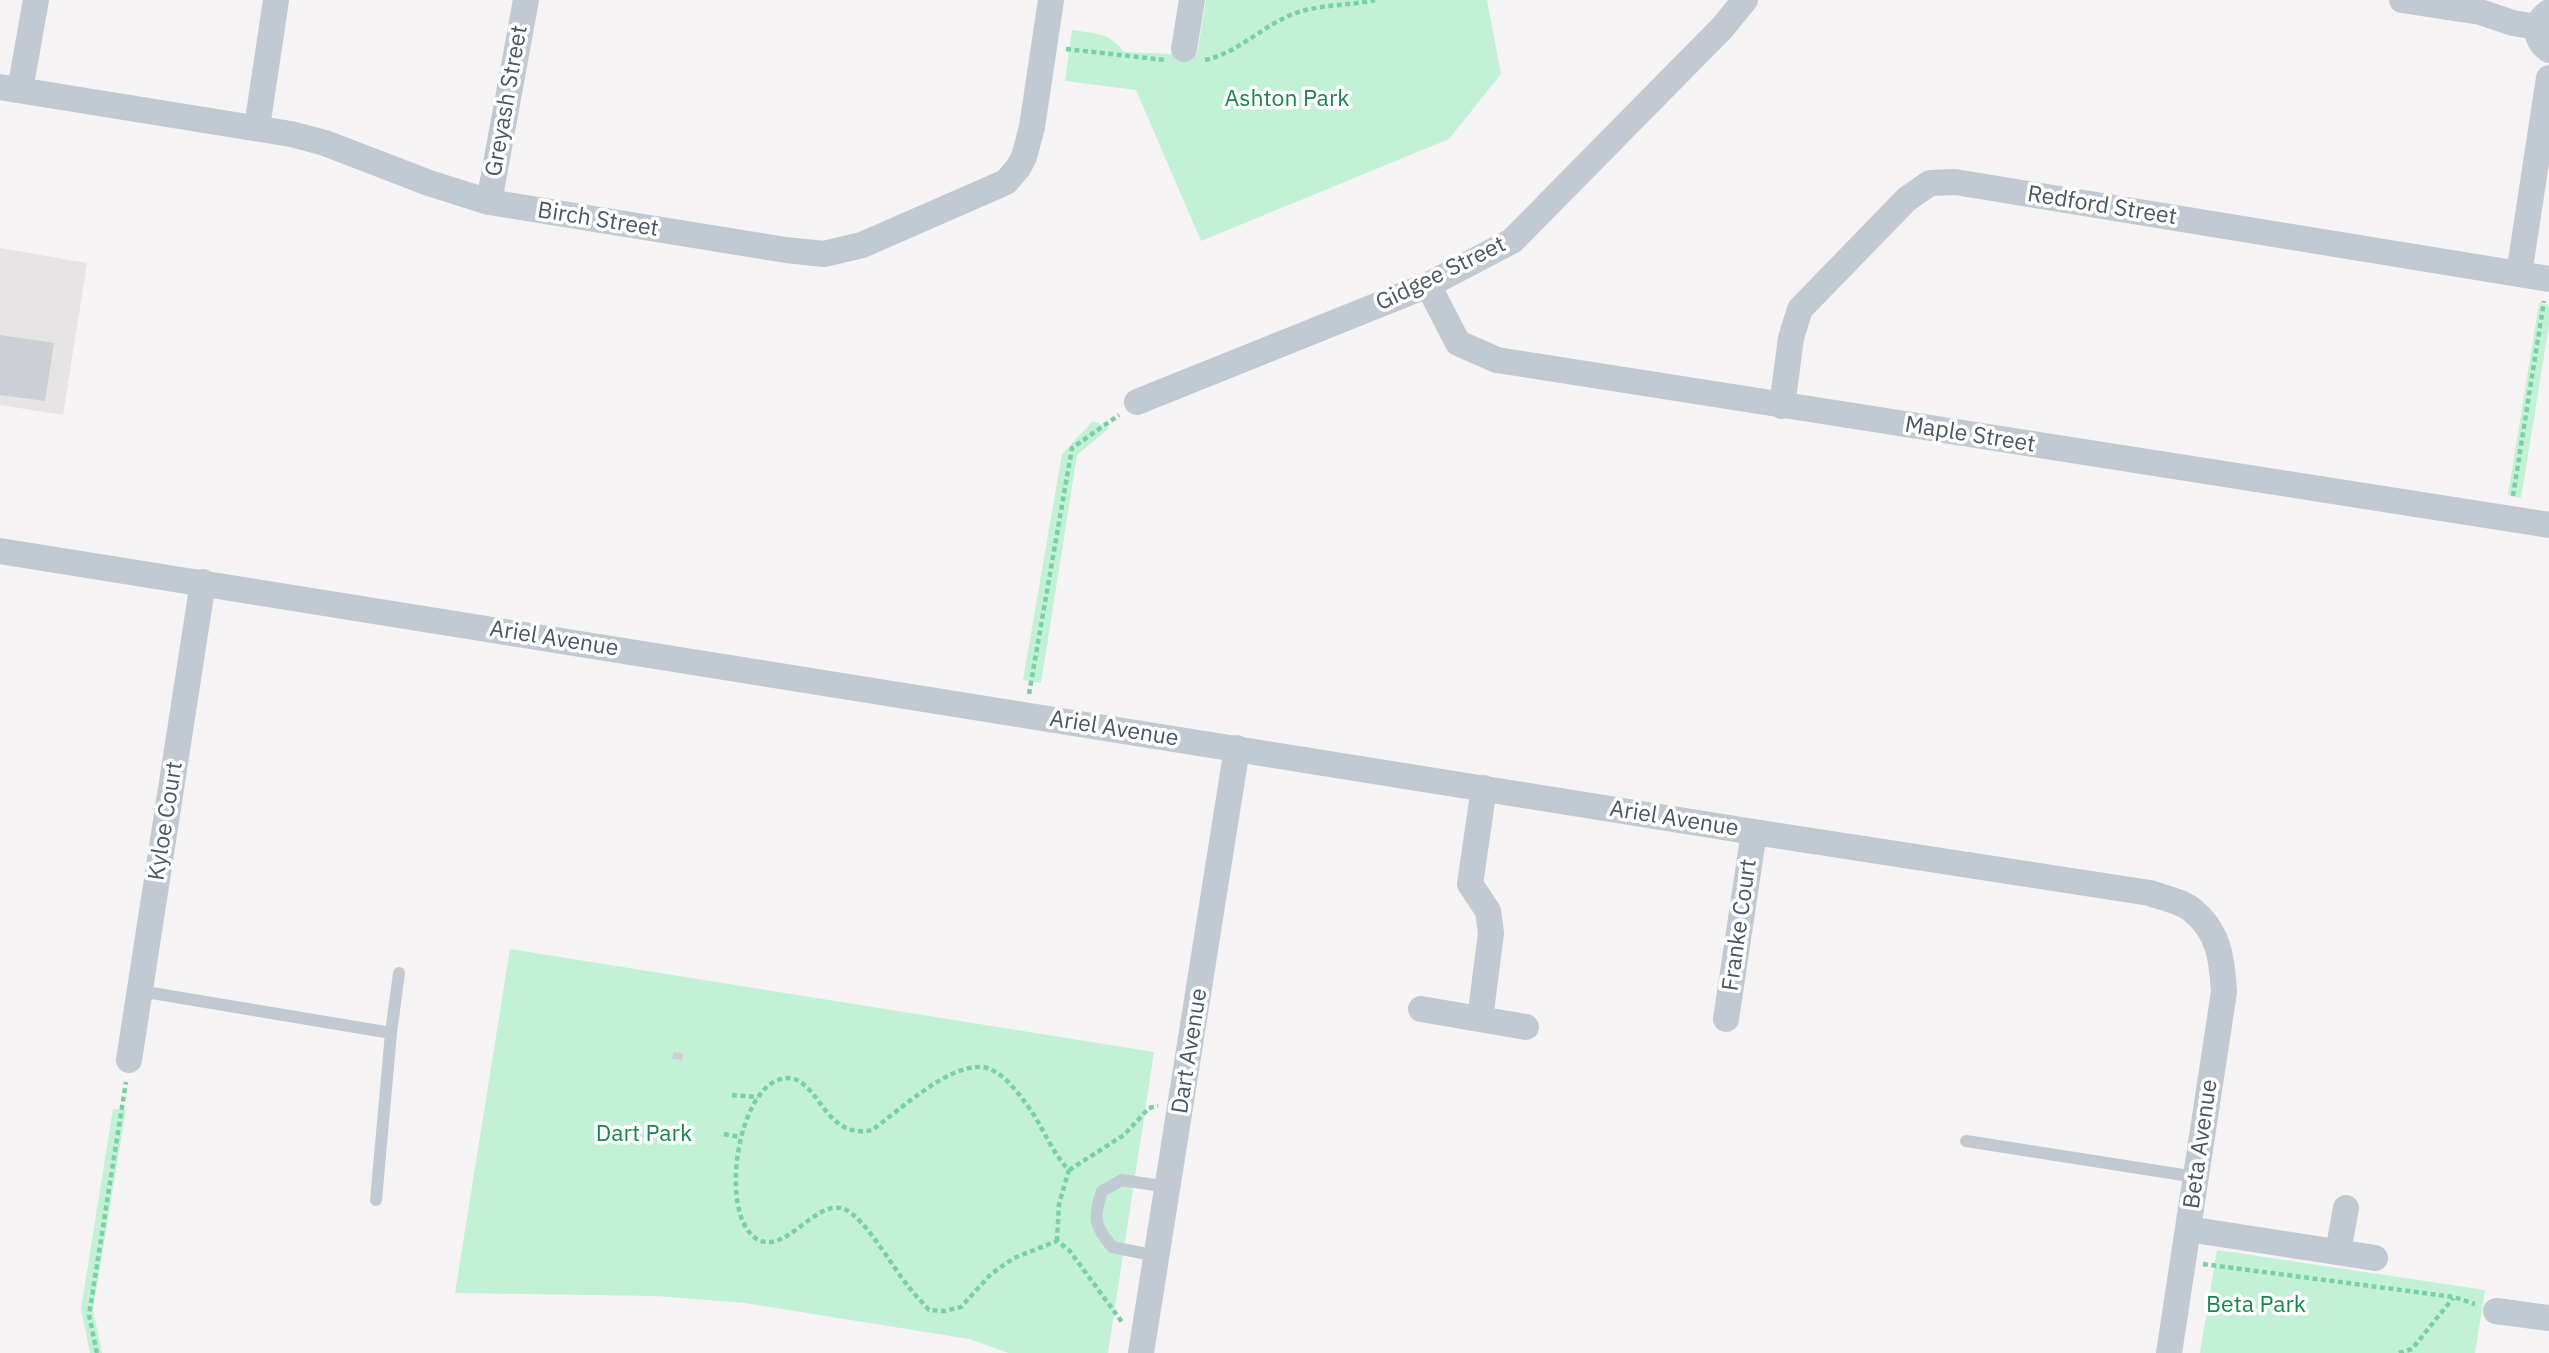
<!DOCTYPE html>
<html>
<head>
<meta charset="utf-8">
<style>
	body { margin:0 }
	canvas { display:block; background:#f5f3f3 }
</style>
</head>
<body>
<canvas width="2549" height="1353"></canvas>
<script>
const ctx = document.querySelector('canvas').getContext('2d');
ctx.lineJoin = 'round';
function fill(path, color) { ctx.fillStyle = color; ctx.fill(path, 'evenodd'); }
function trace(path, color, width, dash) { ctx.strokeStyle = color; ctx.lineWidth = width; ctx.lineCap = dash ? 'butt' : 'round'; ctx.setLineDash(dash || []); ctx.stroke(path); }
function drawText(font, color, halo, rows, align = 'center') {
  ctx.font = font + ' "IBM Plex Sans",sans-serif'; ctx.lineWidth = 7; ctx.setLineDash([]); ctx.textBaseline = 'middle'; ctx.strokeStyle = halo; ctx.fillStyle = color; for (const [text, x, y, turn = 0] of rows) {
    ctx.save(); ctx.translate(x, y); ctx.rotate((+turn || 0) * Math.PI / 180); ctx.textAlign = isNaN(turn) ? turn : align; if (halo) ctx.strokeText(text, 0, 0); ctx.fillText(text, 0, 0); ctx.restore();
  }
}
fill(new Path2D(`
	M 0,248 L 87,263 L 63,415 L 0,405 Z`), '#e6e4e5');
fill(new Path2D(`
	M 1206,0 L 1487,0 L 1501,74 L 1449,139 L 1201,241 L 1136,90 L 1065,81 L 1072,30 C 1096,34 1109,32 1124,52 L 1197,55 Z
	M 2539,303 L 2549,305 L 2549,325 L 2521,498 L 2508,495 Z
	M 1093,421 L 1109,428 L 1077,455 L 1041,683 L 1023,680 L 1062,454 Z
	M 510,949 L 1154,1052 L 1108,1353 L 1009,1353 L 969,1339 L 745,1303 L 657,1296 L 455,1293 Z
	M 113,1109 L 126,1110 L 93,1310 L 102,1353 L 90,1353 L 81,1309 Z
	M 2217,1250 L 2485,1290 L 2475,1353 L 2200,1353 Z`), '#c3f1d5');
fill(new Path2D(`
	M 0,335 L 54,343 L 45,401 L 0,395 Z
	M 673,1052 L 683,1053 L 682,1060 L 672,1059 Z
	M 660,1135 L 669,1137 L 668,1144 L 658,1142 Z`), '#cdcfd5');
trace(new Path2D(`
	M 1066,49 L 1165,60
	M 1205,60 C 1238,53 1262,26 1293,14 C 1319,4 1349,6 1375,0
	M 2513,496 L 2544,301
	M 1029,694 L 1072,448 L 1119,415
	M 732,1095 L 758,1097
	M 724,1134 L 740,1137
	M 1069,1170 L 1124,1135 L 1149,1108 L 1158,1106
	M 1057,1241 L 1059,1204 L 1069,1170 C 1053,1154 1045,1132 1032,1112 C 1022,1098 1005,1073 987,1068 C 953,1059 899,1111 872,1130 C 820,1142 818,1065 778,1080 C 737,1095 720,1210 754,1237 C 784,1260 814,1198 844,1209 C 864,1216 893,1268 908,1286 C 914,1294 922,1302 929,1310 L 945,1311 L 961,1307 L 991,1274 L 1014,1258 L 1057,1241 L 1069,1250 L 1122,1322
	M 2203,1264 L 2454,1297 L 2475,1304
	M 97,1353 L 89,1315 L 126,1082
	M 2399,1353 L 2412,1349 L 2453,1298`), '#7ad0a6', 4.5, [5, 3.5]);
trace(new Path2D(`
	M 140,991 L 391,1033 L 399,973
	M 1966,1141 L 2196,1177
	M 376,1200 L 391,1033
	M 1157,1256 L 1112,1247 C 1094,1225 1093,1218 1102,1191 L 1122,1180 L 1168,1187`), '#c1cad2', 12);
trace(new Path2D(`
	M 2402,0 L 2480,12 L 2513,23 L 2537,27
	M 2549,12 C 2534,23 2534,39 2549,50
	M 1184,49 L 1192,0
	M 0,87 L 291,134 L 325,143 L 429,183 L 489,202 L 786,250 L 824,254 L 862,245 L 1006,182 L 1018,168 L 1024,157 L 1032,127 L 1051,0
	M 20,90 L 36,0
	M 257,127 L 276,0
	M 489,202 L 526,0
	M 2519,274 L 2549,78
	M 1428,285 L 1458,343 L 1497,360 L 2549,525
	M 1137,402 L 1428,285 L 1512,241 L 1722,28 L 1745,0
	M 1782,406 L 1791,338 L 1800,309 L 1907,199 L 1930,183 L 1955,182 L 2549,279
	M 0,551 L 1754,832 L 2150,893 C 2163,898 2181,901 2191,909 C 2219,931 2222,959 2224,992 L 2169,1353
	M 1421,1009 L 1526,1027
	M 1480,1019 L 1491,933 L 1488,911 L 1470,884 L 1484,788
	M 1726,1019 L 1754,832
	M 129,1060 L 203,582
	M 2188,1229 L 2375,1258
	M 2338,1252 L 2346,1208
	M 2496,1311 L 2549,1318
	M 1141,1353 L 1237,748`), '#c1cad2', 26);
drawText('23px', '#17864f', '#fff', [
	["Ashton Park",1287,99],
	["Dart Park",644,1134],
	["Beta Park",2256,1305]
]);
drawText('23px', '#4a5661', '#fff', [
	["Greyash Street",507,101,-80],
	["Redford Street",2102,206,9],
	["Birch Street",598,220,9],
	["Gidgee Street",1441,274,-26],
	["Maple Street",1970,435,9],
	["Ariel Avenue",554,639,9],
	["Ariel Avenue",1114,729,9],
	["Ariel Avenue",1674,819,9],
	["Kyloe Court",166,821,-81],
	["Franke Court",1740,925,-82],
	["Dart Avenue",1190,1051,-81],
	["Beta Avenue",2201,1144,-82]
]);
</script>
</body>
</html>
